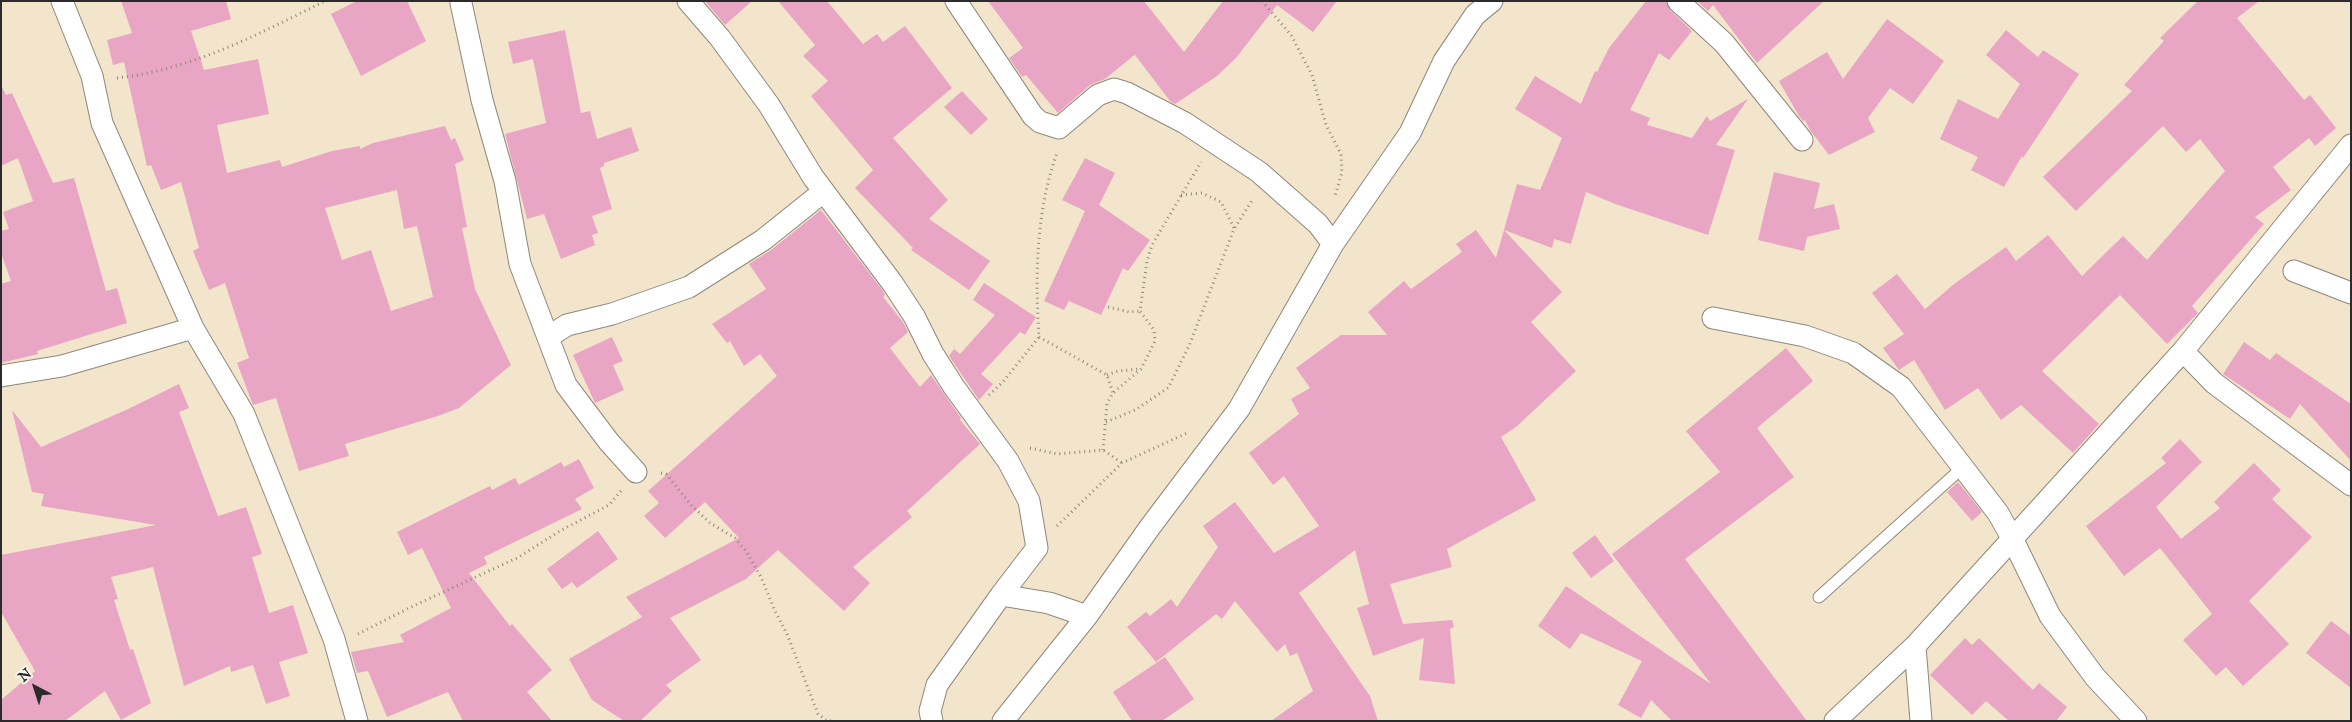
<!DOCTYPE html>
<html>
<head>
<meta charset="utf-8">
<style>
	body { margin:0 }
	#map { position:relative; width:2352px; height:722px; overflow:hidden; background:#f2e5cc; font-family:"IM FELL English",serif }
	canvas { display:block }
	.frame { position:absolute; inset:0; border:2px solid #2b2b2b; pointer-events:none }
	.north { position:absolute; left:10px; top:662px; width:50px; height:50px; -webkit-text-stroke:4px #f7f3e8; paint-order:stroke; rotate:320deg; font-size:14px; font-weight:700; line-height:20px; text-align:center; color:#2b2b2b }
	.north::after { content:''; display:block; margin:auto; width:18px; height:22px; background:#2b2b2b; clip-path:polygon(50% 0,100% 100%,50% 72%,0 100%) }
</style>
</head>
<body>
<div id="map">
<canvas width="2352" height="722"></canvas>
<div class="frame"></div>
<div class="north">N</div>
</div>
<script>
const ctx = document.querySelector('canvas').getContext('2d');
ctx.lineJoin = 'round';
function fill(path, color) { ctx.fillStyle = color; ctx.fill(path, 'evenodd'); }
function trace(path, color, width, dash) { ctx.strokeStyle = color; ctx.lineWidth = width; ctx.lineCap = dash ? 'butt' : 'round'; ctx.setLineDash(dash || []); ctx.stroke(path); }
fill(new Path2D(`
	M 121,1 L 226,1 L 231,19 L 191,31 L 204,70 L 258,59 L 269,114 L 217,125 L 227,173 L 280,160 L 282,167 L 332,151 L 360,146 L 360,149 L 373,143 L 445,126 L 451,140 L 455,138 L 464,160 L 455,164 L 467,227 L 462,228 L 475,289 L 511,365 L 459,408 L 438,416 L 345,444 L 349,456 L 299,471 L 276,398 L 253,405 L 237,363 L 249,358 L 225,283 L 209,290 L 193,251 L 199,248 L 181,182 L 161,190 L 151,165 L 147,166 L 124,62 L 113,65 L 107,40 L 132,33 ZM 397,190 L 404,229 L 417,226 L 433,297 L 391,311 L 371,250 L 342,260 L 325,208 Z
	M 357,1 L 407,1 L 426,41 L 361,76 L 331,14 Z
	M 705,1 L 752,1 L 725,25 Z
	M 778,1 L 827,1 L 863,44 L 877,34 L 883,42 L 905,26 L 952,88 L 893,138 L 948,200 L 929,219 L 990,261 L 969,290 L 911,250 L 913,248 L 855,188 L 873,170 L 811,96 L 828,81 L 803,56 L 815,45 Z
	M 988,1 L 1144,1 L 1184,52 L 1223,1 L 1337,1 L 1313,32 L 1277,5 L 1236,58 L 1217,76 L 1175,104 L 1170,101 L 1135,55 L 1137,53 L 1105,79 L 1090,85 L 1058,113 L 1026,75 L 1022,77 L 1009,58 L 1023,48 Z
	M 1646,1 L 1666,1 L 1670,10 L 1692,31 L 1669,60 L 1659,53 L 1630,110 L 1650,118 L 1647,125 L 1692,138 L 1707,116 L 1710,121 L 1748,99 L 1716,145 L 1735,150 L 1708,235 L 1618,205 L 1586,192 L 1571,244 L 1554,239 L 1552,248 L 1504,230 L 1562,292 L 1531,322 L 1576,371 L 1516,427 L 1501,437 L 1536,500 L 1447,549 L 1452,567 L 1390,584 L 1403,624 L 1452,620 L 1454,627 L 1450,629 L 1455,684 L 1419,680 L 1424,638 L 1373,656 L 1357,608 L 1369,604 L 1355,550 L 1299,593 L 1370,696 L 1378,721 L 1271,721 L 1313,691 L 1297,653 L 1290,656 L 1285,644 L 1277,652 L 1235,601 L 1222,619 L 1216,614 L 1156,662 L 1127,627 L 1146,612 L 1150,616 L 1171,599 L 1177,607 L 1218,547 L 1203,526 L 1235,502 L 1274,553 L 1319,526 L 1284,476 L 1273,485 L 1249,453 L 1299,414 L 1291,399 L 1310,388 L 1296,368 L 1341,335 L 1387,335 L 1368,312 L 1404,281 L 1411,289 L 1462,252 L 1456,244 L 1476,230 L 1496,258 L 1517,184 L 1540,190 L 1562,138 L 1515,109 L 1535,76 L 1581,104 L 1595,71 L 1597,72 L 1609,48 Z
	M 1697,1 L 1824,1 L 1757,63 L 1713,5 L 1708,11 Z
	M 2198,1 L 2259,1 L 2237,18 L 2304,100 L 2310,95 L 2336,128 L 2315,146 L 2309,138 L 2273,167 L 2291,190 L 2255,217 L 2264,224 L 2192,306 L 2198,313 L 2167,344 L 2120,295 L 2042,371 L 2099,424 L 2073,453 L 2021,405 L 2001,420 L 1978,388 L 1945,410 L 1914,360 L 1899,370 L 1883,348 L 1904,334 L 1872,293 L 1897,274 L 1925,309 L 1954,284 L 2006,247 L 2016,261 L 2048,235 L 2082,276 L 2123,236 L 2147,260 L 2225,171 L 2200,139 L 2186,152 L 2163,126 L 2076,211 L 2043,177 L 2132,91 L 2124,85 L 2164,41 L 2160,38 Z
	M 1887,19 L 1944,61 L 1913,104 L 1890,88 L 1868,118 L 1875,132 L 1829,155 L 1810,130 L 1805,120 L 1803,121 L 1799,116 L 1779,81 L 1827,52 L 1843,79 Z
	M 565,30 L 581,113 L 590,111 L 597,139 L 631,127 L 639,151 L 604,163 L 604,166 L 600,168 L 612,209 L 592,216 L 598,233 L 592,235 L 595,245 L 561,259 L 544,214 L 527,219 L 505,134 L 546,123 L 533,59 L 513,64 L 508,42 Z
	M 2006,30 L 2038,57 L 2043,50 L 2079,74 L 2023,158 L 2022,156 L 2004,187 L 1971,170 L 1978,157 L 1940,139 L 1958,99 L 1998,119 L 2020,84 L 1986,55 Z
	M 1,85 L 6,95 L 12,93 L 53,183 L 74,178 L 106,291 L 117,288 L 127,323 L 37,351 L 38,354 L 1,363 L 1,284 L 11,281 L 1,253 L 1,231 L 9,229 L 3,212 L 33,201 L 18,158 L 1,166 Z
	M 962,91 L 988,119 L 971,135 L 944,107 Z
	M 1085,158 L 1115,173 L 1099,205 L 1150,240 L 1128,271 L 1123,268 L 1101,315 L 1069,301 L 1064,310 L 1044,301 L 1085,211 L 1062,200 Z
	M 1774,172 L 1820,183 L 1814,209 L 1834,204 L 1840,229 L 1807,237 L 1804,251 L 1758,240 Z
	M 821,210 L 883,291 L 885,295 L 883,297 L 903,322 L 908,332 L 890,348 L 920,387 L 931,375 L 961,418 L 960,420 L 980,444 L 907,511 L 912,517 L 853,567 L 870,583 L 844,611 L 778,550 L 746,579 L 670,618 L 701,660 L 666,685 L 672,691 L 640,721 L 624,721 L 592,700 L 569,659 L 642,617 L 626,597 L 739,538 L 705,502 L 665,538 L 644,516 L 659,503 L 648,491 L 777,376 L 760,354 L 744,366 L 730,341 L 727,343 L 712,324 L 766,289 L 749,264 L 771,250 Z
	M 984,283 L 1036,317 L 1025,335 L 1020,332 L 981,374 L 993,384 L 979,400 L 949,356 L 954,349 L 960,354 L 995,315 L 973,300 Z
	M 612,337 L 623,361 L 613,365 L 624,390 L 595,403 L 573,355 Z
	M 2244,342 L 2270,360 L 2276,353 L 2351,404 L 2351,461 L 2300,404 L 2290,419 L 2223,374 Z
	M 1786,348 L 1813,381 L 1757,428 L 1794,477 L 1685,559 L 1807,721 L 1672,721 L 1651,700 L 1641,718 L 1618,705 L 1642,661 L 1581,633 L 1570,649 L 1538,626 L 1566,586 L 1711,684 L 1612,554 L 1720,472 L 1686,431 Z
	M 179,384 L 189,408 L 179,412 L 218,516 L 246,507 L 262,554 L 252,557 L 269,613 L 293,605 L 308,653 L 279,662 L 290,696 L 266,704 L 253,665 L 231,672 L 230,666 L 184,686 L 153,567 L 111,577 L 118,599 L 114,600 L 130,650 L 133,649 L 151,703 L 121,720 L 105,691 L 65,721 L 1,721 L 1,700 L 35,671 L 1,612 L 1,555 L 156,525 L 41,506 L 44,494 L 32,492 L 12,410 L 41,447 L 126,410 Z
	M 2180,439 L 2202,462 L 2156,507 L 2181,539 L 2220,508 L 2214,502 L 2254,463 L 2281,490 L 2272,499 L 2312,537 L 2249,601 L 2289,644 L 2243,686 L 2226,667 L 2216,676 L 2183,640 L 2212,614 L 2160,548 L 2124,576 L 2086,526 L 2166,463 L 2161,458 Z
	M 579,459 L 594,488 L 575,499 L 582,509 L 484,557 L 487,564 L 469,573 L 510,626 L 512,624 L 552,670 L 527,692 L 552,721 L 463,721 L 448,692 L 387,717 L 368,671 L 357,673 L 351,652 L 404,642 L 400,635 L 451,608 L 422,548 L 408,555 L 397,532 L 490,486 L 492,490 L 515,478 L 519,485 L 561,462 L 564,467 Z
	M 1958,482 L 1982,512 L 1972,521 L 1947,492 Z
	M 598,531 L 618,559 L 577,588 L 572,582 L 562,589 L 547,569 Z
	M 1595,535 L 1614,561 L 1591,578 L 1572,553 Z
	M 2331,621 L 2351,636 L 2351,688 L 2306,653 Z
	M 1965,638 L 1972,645 L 1979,638 L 2033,690 L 2039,683 L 2067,707 L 2056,721 L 2009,721 L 1986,701 L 1972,715 L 1930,675 Z
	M 1165,657 L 1194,699 L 1162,721 L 1132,721 L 1113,692 Z`), '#e9a5c4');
const lane = new Path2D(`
	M 1819,597 L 1962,468`);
const street = new Path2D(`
	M 62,1 L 92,76 L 102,123 L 193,328 L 244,414 L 334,639 L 357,721
	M 688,1 L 720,38 L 769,105 L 813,177 L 893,284 L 914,316 L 933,354 L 954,387 L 1008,461 L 1029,501 L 1037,548 L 1001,595 L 937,685 L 930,711 L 932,721
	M 956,1 L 1033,116 L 1040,122 L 1059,128 L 1098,95 L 1114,89 L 1127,93 L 1185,123 L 1259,172 L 1318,224 L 1333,244
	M 1678,1 L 1724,43 L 1802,140
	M 461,3 L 482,100 L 505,181 L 520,264 L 566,385 L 609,442 L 636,472
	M 2294,271 L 2351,293
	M 1713,318 L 1805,336 L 1853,353 L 1901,387 L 1998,513 L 2012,538 L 2050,616 L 2095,677 L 2136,721
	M 548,337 L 567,325 L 612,314 L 689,287 L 763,240 L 823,192
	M 2183,351 L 2214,383 L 2351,485
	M 1,376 L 62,366 L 193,328
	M 1001,595 L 1049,603 L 1087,616
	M 1915,646 L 1921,721
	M 1003,721 L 1087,616 L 1150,527 L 1239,409 L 1333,244 L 1410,133 L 1444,61 L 1475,15 L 1492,1
	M 1835,721 L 1915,646 L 2183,351 L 2351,145`);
trace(lane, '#8e887c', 13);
trace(street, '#8e887c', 23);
trace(new Path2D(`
	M 1262,1 L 1291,35 L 1312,75 L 1326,125 L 1341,154 L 1342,172 L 1335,196
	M 117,78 C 191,70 259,34 325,1
	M 1181,195 L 1202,193 L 1221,202 L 1234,228
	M 1108,307 L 1129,312 L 1140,311
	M 1039,337 L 1107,375 L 1113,393
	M 1107,375 L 1118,371 L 1140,369
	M 989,395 L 1003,382 L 1039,337 C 1035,275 1036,211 1057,153
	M 1106,422 L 1135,410 L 1168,388 L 1189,346 L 1234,229 L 1253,199
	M 1030,448 L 1057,454 L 1103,450 L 1122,463
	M 1103,450 L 1107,403 L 1113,393 L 1141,369 L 1155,341 L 1154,330 L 1140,311 L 1147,261 L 1152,245 L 1201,162
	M 661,473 L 666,474 L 691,505 L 710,523 L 735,538 L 746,551 L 761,577 L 775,611 L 787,634 L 818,714 L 826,720 L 831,721
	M 1057,526 L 1122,463 L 1189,432
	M 358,634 L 411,607 L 517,558 L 560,531 L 609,505 L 621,491`), '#8e887c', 3, [1, 4]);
trace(lane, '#fff', 11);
trace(street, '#fff', 21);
</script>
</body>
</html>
